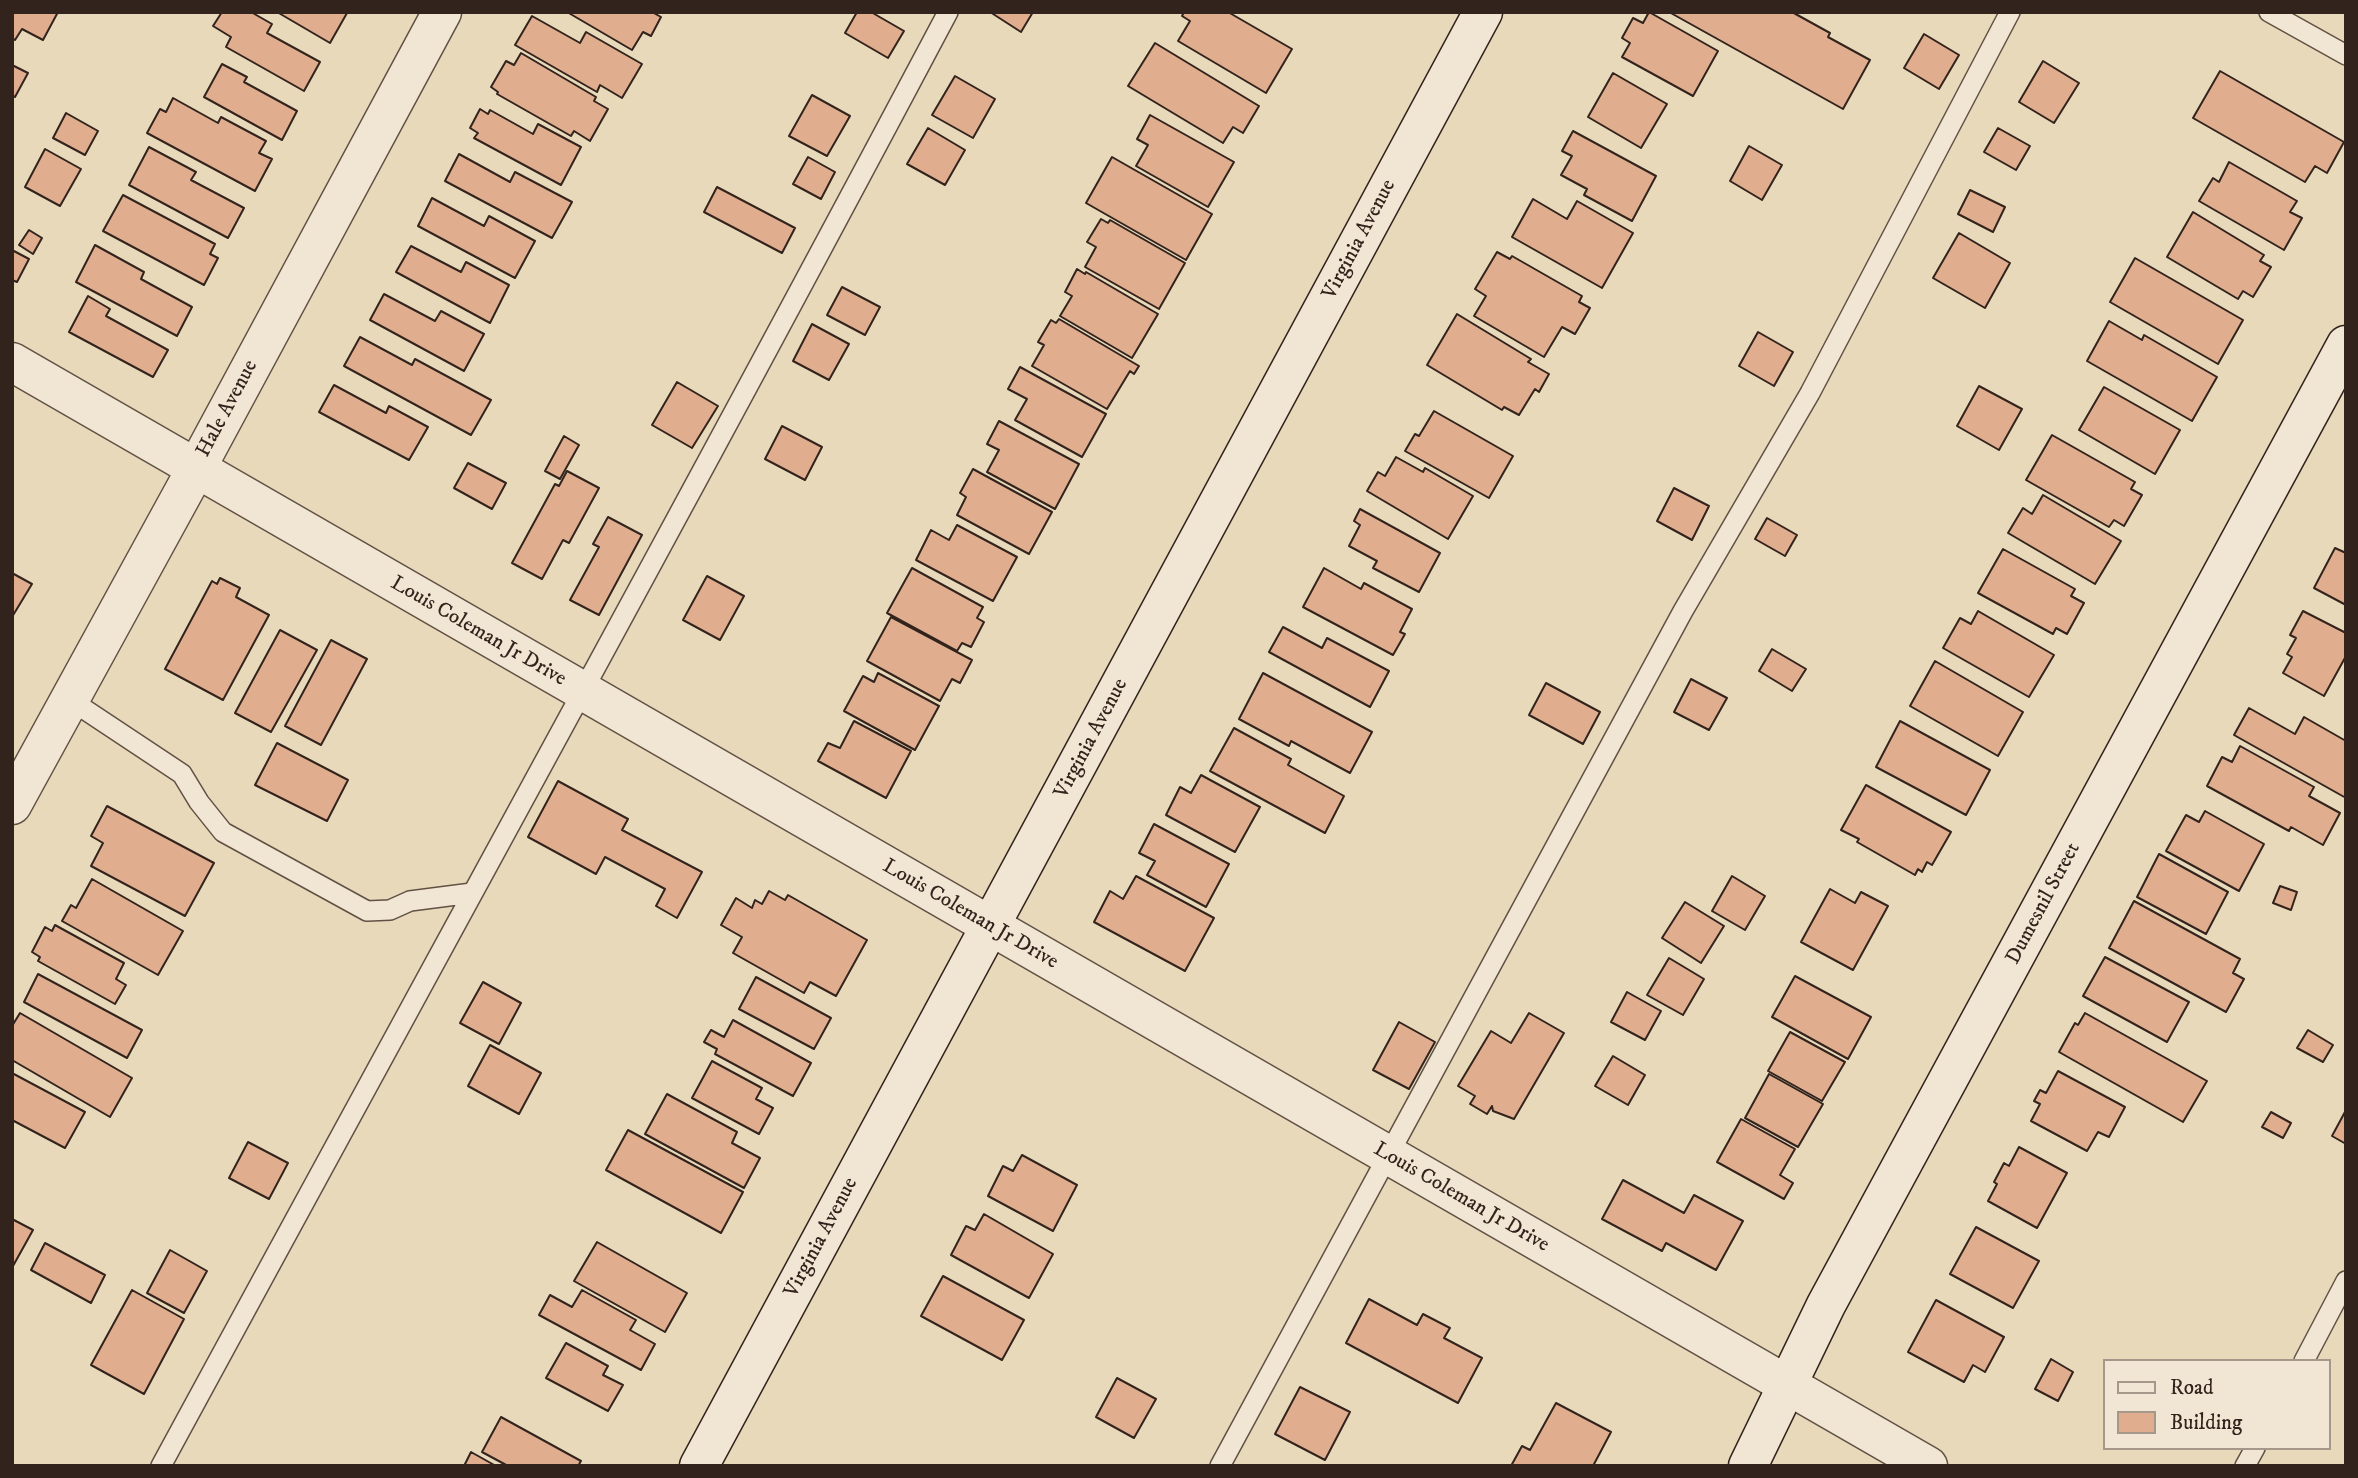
<!DOCTYPE html>
<html>
<head>
<meta charset="utf-8">
<style>
	body { margin:0 }
	#map { position:relative; width:2358px; height:1478px; overflow:hidden; background:#e9d9bb; font-family:"IM FELL DW Pica",serif }
	canvas { display:block }
	.frame { position:absolute; inset:0; border:14px solid #32241d; pointer-events:none }
	.legend { position:absolute; left:2103px; top:1359px; width:228px; height:91px; box-sizing:border-box; background:#f1e6d3; border:2px solid #a5988a; margin:0; padding:9px 12px; list-style:none; font-size:21px; color:#32241d }
	.legend li { display:flex; align-items:center; gap:14px; height:35px }
	.legend b { width:35px; border:2px solid #a5988a }
</style>
</head>
<body>
<div id="map">
<canvas width="2358" height="1478"></canvas>
<div class="frame"></div>
<ul class="legend">
<li><b style="height:9px;background:#f1e6d3"></b>Road</li>
<li><b style="height:19px;background:#e0ad8e"></b>Building</li>
</ul>
</div>
<script>
const ctx = document.querySelector('canvas').getContext('2d');
ctx.lineJoin = 'round';
function fill(path, color) { ctx.fillStyle = color; ctx.fill(path, 'evenodd'); }
function trace(path, color, width, dash) { ctx.strokeStyle = color; ctx.lineWidth = width; ctx.lineCap = dash ? 'butt' : 'round'; ctx.setLineDash(dash || []); ctx.stroke(path); }
function drawText(font, color, halo, rows, align = 'center') {
  ctx.font = font + ' "IM FELL DW Pica",serif'; ctx.lineWidth = 6; ctx.setLineDash([]); ctx.textBaseline = 'middle'; ctx.strokeStyle = halo; ctx.fillStyle = color; for (const [text, x, y, turn = 0] of rows) {
    ctx.save(); ctx.translate(x, y); ctx.rotate((+turn || 0) * Math.PI / 180); ctx.textAlign = isNaN(turn) ? turn : align; if (halo) ctx.strokeText(text, 0, 0); ctx.fillText(text, 0, 0); ctx.restore();
  }
}
const building = new Path2D(`
	M 12,12 L 58,12 L 43,40 L 22,29 L 15,40 L 12,38 Z
	M 222,12 L 251,12 L 272,24 L 267,33 L 320,62 L 304,91 L 226,47 L 231,37 L 213,26 Z
	M 277,12 L 346,12 L 347,13 L 330,43 Z
	M 567,12 L 652,12 L 661,17 L 651,36 L 643,32 L 632,50 Z
	M 857,12 L 871,12 L 904,31 L 888,58 L 845,33 Z
	M 990,12 L 1033,12 L 1021,32 Z
	M 1228,12 L 1292,49 L 1266,93 L 1178,41 L 1190,21 L 1182,16 L 1184,12 Z
	M 1649,12 L 1718,51 L 1693,96 L 1622,57 L 1630,43 L 1622,38 L 1633,18 L 1643,23 Z
	M 1669,12 L 1792,12 L 1830,33 L 1828,37 L 1870,60 L 1843,109 Z
	M 532,16 L 580,43 L 586,32 L 642,64 L 622,98 L 600,85 L 597,92 L 515,45 Z
	M 1924,34 L 1959,55 L 1939,89 L 1904,68 Z
	M 1155,43 L 1259,106 L 1243,133 L 1233,127 L 1223,143 L 1128,86 Z
	M 521,53 L 596,97 L 594,101 L 608,109 L 590,141 L 574,131 L 571,136 L 497,94 L 498,92 L 491,87 L 506,61 L 514,65 Z
	M 2043,61 L 2079,83 L 2054,123 L 2019,102 Z
	M 222,64 L 247,77 L 244,82 L 297,111 L 282,140 L 204,97 Z
	M 12,65 L 28,73 L 15,97 L 12,95 Z
	M 2220,71 L 2344,142 L 2327,173 L 2315,166 L 2305,182 L 2193,118 Z
	M 1613,73 L 1667,104 L 1641,148 L 1588,117 Z
	M 955,76 L 995,99 L 973,138 L 932,115 Z
	M 812,95 L 850,116 L 827,156 L 789,136 Z
	M 173,98 L 218,123 L 221,117 L 266,141 L 259,153 L 272,159 L 255,191 L 147,133 L 160,109 L 166,112 Z
	M 480,109 L 488,114 L 490,110 L 533,134 L 538,124 L 581,147 L 561,185 L 474,138 L 478,133 L 470,128 Z
	M 66,113 L 98,131 L 85,155 L 53,138 Z
	M 1150,115 L 1234,162 L 1208,207 L 1136,166 L 1148,145 L 1137,139 Z
	M 928,128 L 965,150 L 945,185 L 907,164 Z
	M 1998,128 L 2030,146 L 2016,170 L 1984,152 Z
	M 1573,131 L 1656,176 L 1632,221 L 1584,195 L 1587,189 L 1561,175 L 1572,156 L 1562,151 Z
	M 1749,146 L 1782,165 L 1762,200 L 1730,181 Z
	M 149,147 L 196,172 L 191,180 L 244,208 L 228,238 L 129,185 Z
	M 45,149 L 81,169 L 60,206 L 25,187 Z
	M 459,154 L 510,182 L 515,172 L 572,202 L 552,238 L 445,181 Z
	M 808,157 L 835,172 L 821,199 L 793,184 Z
	M 1112,157 L 1212,214 L 1186,260 L 1086,203 Z
	M 2229,162 L 2297,201 L 2290,212 L 2302,218 L 2284,250 L 2199,201 L 2213,178 L 2219,182 Z
	M 717,187 L 795,228 L 782,253 L 704,212 Z
	M 1970,190 L 2005,207 L 1993,232 L 1958,214 Z
	M 123,195 L 215,244 L 210,254 L 218,258 L 204,285 L 103,231 Z
	M 432,198 L 484,226 L 489,216 L 535,241 L 515,278 L 418,226 Z
	M 1533,199 L 1567,219 L 1577,201 L 1633,233 L 1602,288 L 1512,237 Z
	M 2193,212 L 2264,255 L 2260,261 L 2271,267 L 2253,297 L 2243,291 L 2238,299 L 2167,257 Z
	M 1101,219 L 1108,223 L 1110,220 L 1185,263 L 1159,309 L 1085,267 L 1096,247 L 1087,242 Z
	M 29,230 L 42,238 L 33,254 L 19,245 Z
	M 1959,233 L 2010,263 L 1985,308 L 1933,278 Z
	M 95,245 L 144,272 L 141,279 L 192,307 L 177,336 L 76,282 Z
	M 411,246 L 461,272 L 466,262 L 509,285 L 490,323 L 396,272 Z
	M 12,250 L 29,259 L 17,282 L 12,280 Z
	M 1497,252 L 1510,259 L 1512,256 L 1582,296 L 1579,302 L 1590,308 L 1575,334 L 1562,327 L 1544,357 L 1474,316 L 1486,296 L 1475,289 Z
	M 2135,258 L 2243,320 L 2218,364 L 2110,302 Z
	M 1077,269 L 1085,274 L 1086,272 L 1158,314 L 1132,358 L 1060,316 L 1072,296 L 1065,292 Z
	M 842,287 L 880,307 L 865,335 L 827,315 Z
	M 384,294 L 435,321 L 441,311 L 484,334 L 464,371 L 370,320 Z
	M 88,296 L 110,309 L 106,316 L 168,350 L 153,377 L 69,332 Z
	M 1457,314 L 1531,359 L 1528,362 L 1549,374 L 1539,392 L 1535,389 L 1519,415 L 1504,407 L 1502,410 L 1427,365 Z
	M 1059,319 L 1139,366 L 1134,374 L 1130,371 L 1107,409 L 1032,366 L 1044,345 L 1038,342 L 1051,320 L 1056,323 Z
	M 2109,321 L 2142,340 L 2144,335 L 2217,377 L 2192,421 L 2087,361 Z
	M 812,324 L 849,344 L 829,380 L 793,361 Z
	M 1758,332 L 1793,352 L 1774,386 L 1739,366 Z
	M 360,337 L 412,365 L 415,359 L 491,400 L 471,435 L 344,366 Z
	M 1020,367 L 1106,414 L 1082,457 L 1015,420 L 1027,399 L 1008,389 Z
	M 677,382 L 718,406 L 692,448 L 652,425 Z
	M 334,385 L 386,413 L 389,406 L 428,427 L 409,460 L 319,412 Z
	M 1979,386 L 2022,409 L 1999,450 L 1957,426 Z
	M 2104,387 L 2180,430 L 2155,474 L 2079,430 Z
	M 1434,411 L 1513,456 L 1489,498 L 1405,451 L 1415,434 L 1419,436 Z
	M 999,421 L 1079,464 L 1055,509 L 987,472 L 999,450 L 987,444 Z
	M 782,426 L 822,447 L 805,480 L 765,459 Z
	M 2052,435 L 2135,482 L 2131,489 L 2142,495 L 2124,526 L 2114,520 L 2109,527 L 2026,480 Z
	M 564,436 L 579,445 L 560,479 L 545,471 Z
	M 1396,457 L 1423,472 L 1425,468 L 1473,496 L 1448,539 L 1367,491 L 1378,472 L 1385,476 Z
	M 468,463 L 506,483 L 492,509 L 454,488 Z
	M 973,469 L 1052,512 L 1029,554 L 957,515 L 966,497 L 960,493 Z
	M 567,471 L 599,488 L 569,543 L 563,540 L 542,579 L 512,563 L 555,484 L 559,486 Z
	M 1674,488 L 1709,506 L 1692,540 L 1657,521 Z
	M 2043,495 L 2121,541 L 2095,584 L 2008,533 L 2023,508 L 2032,514 Z
	M 1360,509 L 1440,553 L 1419,592 L 1373,568 L 1377,561 L 1349,546 L 1360,525 L 1354,521 Z
	M 608,517 L 642,535 L 599,615 L 570,600 L 599,547 L 593,544 Z
	M 1767,518 L 1797,535 L 1785,556 L 1755,539 Z
	M 957,525 L 1017,557 L 993,601 L 916,560 L 931,530 L 949,540 Z
	M 2335,548 L 2346,553 L 2346,605 L 2314,588 Z
	M 2003,549 L 2075,589 L 2071,596 L 2084,603 L 2067,634 L 2056,628 L 2053,634 L 1978,593 Z
	M 912,568 L 983,607 L 977,618 L 984,622 L 971,647 L 962,643 L 957,651 L 887,613 Z
	M 1324,568 L 1361,589 L 1364,583 L 1412,609 L 1400,632 L 1405,634 L 1393,655 L 1303,607 Z
	M 12,573 L 32,584 L 12,617 Z
	M 707,576 L 744,596 L 720,640 L 683,620 Z
	M 220,578 L 240,588 L 236,597 L 269,615 L 223,700 L 165,669 L 212,581 L 217,584 Z
	M 1978,611 L 2054,655 L 2029,697 L 1943,648 L 1960,618 L 1971,624 Z
	M 2303,611 L 2346,633 L 2346,656 L 2324,696 L 2283,673 L 2292,657 L 2287,654 L 2296,638 L 2290,635 Z
	M 891,617 L 972,660 L 960,683 L 952,679 L 940,701 L 867,661 Z
	M 1283,627 L 1322,648 L 1327,638 L 1389,671 L 1370,707 L 1269,652 Z
	M 280,630 L 317,650 L 271,732 L 235,713 Z
	M 331,640 L 367,659 L 321,745 L 285,726 Z
	M 1772,649 L 1806,669 L 1792,691 L 1759,671 Z
	M 1935,661 L 2023,712 L 1998,756 L 1910,706 Z
	M 878,673 L 939,706 L 915,750 L 844,711 L 863,676 L 874,682 Z
	M 1263,673 L 1372,732 L 1350,773 L 1291,741 L 1289,746 L 1239,719 Z
	M 1691,679 L 1727,698 L 1709,730 L 1674,712 Z
	M 1546,683 L 1600,712 L 1583,744 L 1529,715 Z
	M 2249,708 L 2295,734 L 2304,717 L 2346,741 L 2346,798 L 2234,735 Z
	M 854,721 L 911,751 L 886,798 L 818,761 L 828,743 L 840,748 Z
	M 1900,721 L 1990,770 L 1966,815 L 1876,767 Z
	M 1234,728 L 1291,759 L 1288,765 L 1344,796 L 1325,833 L 1210,771 Z
	M 277,743 L 348,780 L 327,821 L 255,785 Z
	M 2240,746 L 2314,787 L 2309,796 L 2340,813 L 2323,845 L 2291,827 L 2289,831 L 2207,786 L 2222,757 L 2232,762 Z
	M 1201,775 L 1260,807 L 1235,852 L 1166,815 L 1180,787 L 1191,793 Z
	M 558,781 L 628,819 L 622,830 L 702,872 L 677,918 L 656,906 L 665,889 L 605,857 L 596,874 L 528,837 Z
	M 1866,785 L 1951,832 L 1932,865 L 1927,862 L 1922,872 L 1918,869 L 1915,875 L 1857,842 L 1859,839 L 1841,830 Z
	M 107,806 L 214,863 L 185,916 L 91,866 L 103,843 L 91,836 Z
	M 2205,811 L 2264,844 L 2239,891 L 2166,851 L 2186,815 L 2199,822 Z
	M 1154,824 L 1229,864 L 1206,907 L 1147,875 L 1155,861 L 1139,853 Z
	M 2159,854 L 2228,892 L 2206,934 L 2137,897 Z
	M 1136,876 L 1214,918 L 1185,971 L 1094,922 L 1110,891 L 1123,899 Z
	M 1732,876 L 1765,896 L 1745,930 L 1712,911 Z
	M 92,879 L 183,931 L 158,975 L 62,921 L 71,905 L 76,908 Z
	M 2280,886 L 2297,892 L 2291,910 L 2273,903 Z
	M 1830,889 L 1855,903 L 1861,892 L 1888,906 L 1853,970 L 1801,942 Z
	M 769,891 L 785,900 L 788,895 L 867,940 L 836,996 L 810,982 L 804,993 L 733,953 L 742,937 L 721,925 L 736,898 L 752,908 L 755,900 L 762,904 Z
	M 2134,901 L 2240,959 L 2233,973 L 2244,979 L 2226,1012 L 2109,948 Z
	M 1685,902 L 1724,926 L 1701,963 L 1662,938 Z
	M 55,925 L 124,963 L 116,979 L 126,985 L 115,1004 L 38,961 L 40,957 L 32,952 L 45,927 L 52,931 Z
	M 2105,957 L 2189,1002 L 2167,1042 L 2083,996 Z
	M 1669,958 L 1704,979 L 1683,1015 L 1647,995 Z
	M 38,974 L 142,1030 L 127,1058 L 24,1002 Z
	M 1795,976 L 1871,1017 L 1848,1059 L 1772,1017 Z
	M 756,977 L 831,1018 L 814,1049 L 739,1009 Z
	M 483,982 L 521,1003 L 499,1044 L 460,1023 Z
	M 1627,992 L 1661,1011 L 1645,1040 L 1611,1022 Z
	M 20,1013 L 132,1078 L 110,1117 L 12,1060 L 12,1026 Z
	M 1529,1013 L 1564,1033 L 1514,1119 L 1493,1111 L 1492,1106 L 1487,1114 L 1470,1104 L 1475,1096 L 1458,1086 L 1491,1031 L 1511,1043 Z
	M 2085,1013 L 2207,1081 L 2183,1122 L 2059,1052 L 2075,1023 L 2078,1025 Z
	M 733,1020 L 811,1063 L 793,1096 L 715,1054 L 717,1049 L 704,1042 L 711,1030 L 724,1037 Z
	M 1399,1022 L 1435,1042 L 1409,1089 L 1373,1070 Z
	M 2308,1030 L 2333,1045 L 2323,1062 L 2297,1048 Z
	M 1790,1032 L 1845,1062 L 1822,1101 L 1768,1071 Z
	M 490,1045 L 541,1073 L 519,1114 L 468,1086 Z
	M 1613,1056 L 1645,1075 L 1628,1105 L 1595,1086 Z
	M 712,1061 L 762,1088 L 756,1099 L 773,1108 L 759,1134 L 692,1098 Z
	M 2058,1071 L 2125,1107 L 2109,1137 L 2098,1132 L 2087,1151 L 2031,1121 L 2040,1104 L 2034,1101 L 2040,1090 L 2046,1093 Z
	M 12,1073 L 85,1112 L 65,1148 L 12,1120 Z
	M 1769,1074 L 1823,1104 L 1798,1147 L 1745,1118 Z
	M 667,1094 L 737,1132 L 732,1143 L 760,1158 L 744,1188 L 645,1134 Z
	M 2346,1110 L 2346,1144 L 2332,1136 Z
	M 2271,1112 L 2291,1123 L 2283,1138 L 2262,1127 Z
	M 1741,1119 L 1795,1149 L 1780,1175 L 1793,1183 L 1784,1199 L 1717,1162 Z
	M 628,1130 L 743,1192 L 721,1233 L 606,1170 Z
	M 248,1142 L 288,1163 L 269,1199 L 229,1178 Z
	M 2019,1147 L 2067,1173 L 2037,1228 L 1988,1201 L 1997,1184 L 1994,1182 L 2004,1163 L 2009,1166 Z
	M 1022,1155 L 1077,1185 L 1053,1231 L 988,1196 L 1003,1166 L 1013,1171 Z
	M 1623,1180 L 1684,1213 L 1694,1195 L 1743,1221 L 1716,1270 L 1666,1243 L 1662,1251 L 1602,1219 Z
	M 984,1214 L 1053,1254 L 1029,1298 L 951,1255 L 966,1226 L 975,1230 Z
	M 12,1219 L 33,1230 L 13,1266 L 12,1266 Z
	M 1976,1227 L 2039,1261 L 2013,1308 L 1950,1274 Z
	M 597,1242 L 687,1293 L 665,1332 L 574,1281 Z
	M 45,1243 L 105,1275 L 91,1303 L 31,1270 Z
	M 170,1250 L 207,1271 L 184,1313 L 147,1293 Z
	M 943,1276 L 1024,1320 L 1002,1360 L 921,1316 Z
	M 132,1290 L 184,1319 L 144,1394 L 91,1365 Z
	M 582,1290 L 636,1320 L 630,1330 L 655,1344 L 641,1370 L 539,1315 L 550,1295 L 572,1307 Z
	M 1369,1299 L 1417,1325 L 1423,1314 L 1450,1328 L 1444,1338 L 1482,1358 L 1458,1403 L 1346,1343 Z
	M 1936,1300 L 2004,1337 L 1985,1372 L 1973,1365 L 1964,1382 L 1908,1352 Z
	M 566,1343 L 608,1366 L 603,1375 L 623,1385 L 608,1411 L 546,1378 Z
	M 2051,1359 L 2073,1372 L 2058,1401 L 2035,1389 Z
	M 1117,1378 L 1156,1399 L 1134,1438 L 1096,1417 Z
	M 1300,1387 L 1350,1412 L 1325,1460 L 1275,1434 Z
	M 1556,1403 L 1611,1432 L 1593,1466 L 1511,1466 L 1522,1446 L 1530,1450 Z
	M 501,1417 L 581,1461 L 578,1466 L 508,1466 L 482,1452 Z
	M 471,1452 L 496,1466 L 464,1466 Z`);
fill(building, '#e0ad8e');
trace(building, '#32241d', 2);
const service = new Path2D(`
	M 2269,12 L 2346,55
	M 69,699 L 182,774 L 199,802 L 223,832 L 367,911 L 390,910 L 410,901 L 472,893
	M 2304,1361 L 2346,1281
	M 161,1466 C 424,981 690,499 948,12
	M 1220,1466 L 1683,611 L 1810,393 L 2010,12
	M 2245,1466 L 2255,1448`);
const minor = new Path2D(`
	M 12,362 L 1928,1466
	M 12,805 L 196,469 L 442,12`);
const secondary = new Path2D(`
	M 699,1466 L 1483,12
	M 1748,1466 L 1826,1305 L 2346,345`);
trace(service, '#605144', 22);
trace(minor, '#605144', 41);
trace(secondary, '#32241d', 41);
trace(service, '#f1e6d3', 19);
trace(minor, '#f1e6d3', 38);
trace(secondary, '#f1e6d3', 38);
drawText('21px', '#32241d', '#f1e6d3', [
	["Virginia Avenue",1360,240,-62],
	["Hale Avenue",228,409,-62],
	["Louis Coleman Jr Drive",478,632,30],
	["Virginia Avenue",1092,739,-62],
	["Dumesnil Street",2044,904,-62],
	["Louis Coleman Jr Drive",970,915,30],
	["Louis Coleman Jr Drive",1461,1198,30],
	["Virginia Avenue",822,1238,-62]
]);
</script>
</body>
</html>
